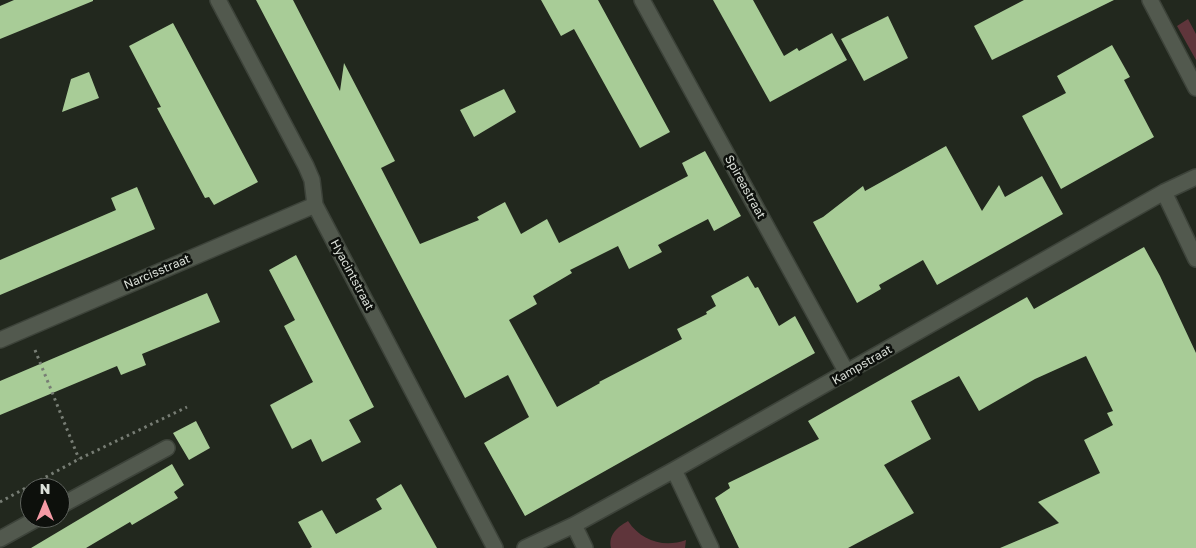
<!DOCTYPE html>
<html>
<head>
<meta charset="utf-8">
<style>
	body { margin:0 }
	#map { position:relative; width:1196px; height:548px; overflow:hidden; background:#22281e; font-family:"Golos Text",sans-serif }
	canvas { display:block }
	.north { position:absolute; left:20px; top:478px; width:50px; height:50px; box-sizing:border-box; background:#0d100c; border:1px solid #5f635e; border-radius:50%; rotate:0deg; font-size:14px; font-weight:700; line-height:20px; text-align:center; color:#dbe0d9 }
	.north::after { content:''; display:block; margin:auto; width:18px; height:22px; background:#f49aa5; clip-path:polygon(50% 0,100% 100%,50% 72%,0 100%) }
</style>
</head>
<body>
<div id="map">
<canvas width="1196" height="548"></canvas>
<div class="north">N</div>
</div>
<script>
const ctx = document.querySelector('canvas').getContext('2d');
ctx.lineJoin = 'round';
function fill(path, color) { ctx.fillStyle = color; ctx.fill(path, 'evenodd'); }
function trace(path, color, width, dash) { ctx.strokeStyle = color; ctx.lineWidth = width; ctx.lineCap = dash ? 'butt' : 'round'; ctx.setLineDash(dash || []); ctx.stroke(path); }
function drawText(font, color, halo, rows, align = 'center') {
  ctx.font = font + ' "Golos Text",sans-serif'; ctx.lineWidth = 5; ctx.setLineDash([]); ctx.textBaseline = 'middle'; ctx.strokeStyle = halo; ctx.fillStyle = color; for (const [text, x, y, turn = 0] of rows) {
    ctx.save(); ctx.translate(x, y); ctx.rotate((+turn || 0) * Math.PI / 180); ctx.textAlign = isNaN(turn) ? turn : align; if (halo) ctx.strokeText(text, 0, 0); ctx.fillText(text, 0, 0); ctx.restore();
  }
}
fill(new Path2D(`
	M 1188,19 L 1196,34 L 1196,60 L 1177,26 Z
	M 628,521 C 641,541 664,548 686,540 L 685,548 L 611,548 C 608,534 618,527 628,521 Z`), '#5f353b');
fill(new Path2D(`
	M 14,0 L 93,0 L 93,1 L 0,39 L 0,6 Z
	M 256,0 L 293,0 L 340,91 L 344,63 L 395,161 L 381,168 L 420,244 L 479,220 L 477,217 L 505,202 L 521,234 L 547,219 L 559,243 L 688,176 L 682,163 L 705,151 L 741,216 L 714,231 L 708,219 L 658,245 L 662,252 L 629,269 L 618,246 L 570,270 L 572,273 L 533,296 L 537,304 L 509,320 L 557,407 L 600,383 L 599,382 L 682,339 L 677,329 L 707,314 L 706,312 L 716,306 L 711,296 L 748,276 L 755,288 L 758,287 L 779,326 L 795,316 L 815,353 L 525,516 L 484,443 L 529,417 L 508,375 L 465,398 Z
	M 541,0 L 598,0 L 670,132 L 640,148 L 574,29 L 561,36 Z
	M 713,0 L 753,0 L 784,56 L 797,48 L 799,51 L 832,33 L 847,60 L 770,102 Z
	M 1024,0 L 1114,0 L 992,60 L 974,26 Z
	M 888,16 L 908,58 L 864,81 L 841,39 Z
	M 173,23 L 258,182 L 214,205 L 209,197 L 205,198 L 157,108 L 161,107 L 129,46 Z
	M 1112,45 L 1130,77 L 1124,80 L 1154,137 L 1061,189 L 1022,116 L 1066,93 L 1057,76 Z
	M 89,72 L 99,98 L 62,112 L 71,79 Z
	M 504,89 L 516,112 L 474,137 L 460,110 Z
	M 946,146 L 982,211 L 999,185 L 1005,197 L 1042,176 L 1063,214 L 937,285 L 923,260 L 879,285 L 881,289 L 857,303 L 813,222 L 823,217 L 863,186 L 865,191 Z
	M 137,187 L 155,229 L 0,295 L 0,260 L 116,210 L 111,198 Z
	M 1144,247 L 1160,276 L 1196,353 L 1196,548 L 1000,548 L 1059,523 L 1038,502 L 1100,473 L 1084,440 L 1113,425 L 1107,413 L 1113,411 L 1086,356 L 1035,379 L 979,411 L 959,376 L 911,401 L 931,439 L 884,465 L 914,513 L 848,548 L 739,548 L 715,498 L 730,488 L 728,483 L 819,439 L 808,421 L 1027,297 L 1034,309 Z
	M 296,255 L 374,407 L 349,420 L 361,442 L 322,462 L 311,439 L 292,449 L 270,405 L 313,382 L 284,326 L 295,320 L 269,270 Z
	M 207,293 L 220,322 L 142,354 L 146,365 L 121,375 L 117,366 L 0,415 L 0,381 Z
	M 196,421 L 210,448 L 189,460 L 173,433 Z
	M 172,464 L 184,485 L 174,492 L 178,498 L 132,525 L 130,522 L 86,548 L 31,548 Z
	M 401,484 L 437,548 L 310,548 L 312,547 L 298,522 L 322,510 L 336,534 L 382,509 L 376,499 Z`), '#a8cc97');
const minor = new Path2D(`
	M 218,0 L 306,166 L 312,180 L 315,205 L 495,548
	M 642,0 L 847,373
	M 1150,0 L 1196,88
	M 1164,192 L 1196,259
	M 0,340 L 315,205
	M 674,470 L 711,548
	M 60,506 L 167,448
	M 574,525 L 585,548
	M 0,539 L 38,518
	M 525,548 L 574,525 L 674,470 L 1164,192 L 1196,177`);
trace(minor, '#3d433a', 18);
trace(new Path2D(`
	M 35,350 L 79,459
	M 0,502 L 79,459 L 187,407`), '#777d74', 3, [2.5, 4]);
trace(minor, '#52594e', 15);
drawText('12px', '#dbe0d9', '#0d100c', [
	["Spireastraat",745,187,61],
	["Narcisstraat",157,272,-23],
	["Hyacintstraat",352,275,62],
	["Kampstraat",862,365,-30]
]);
</script>
</body>
</html>
